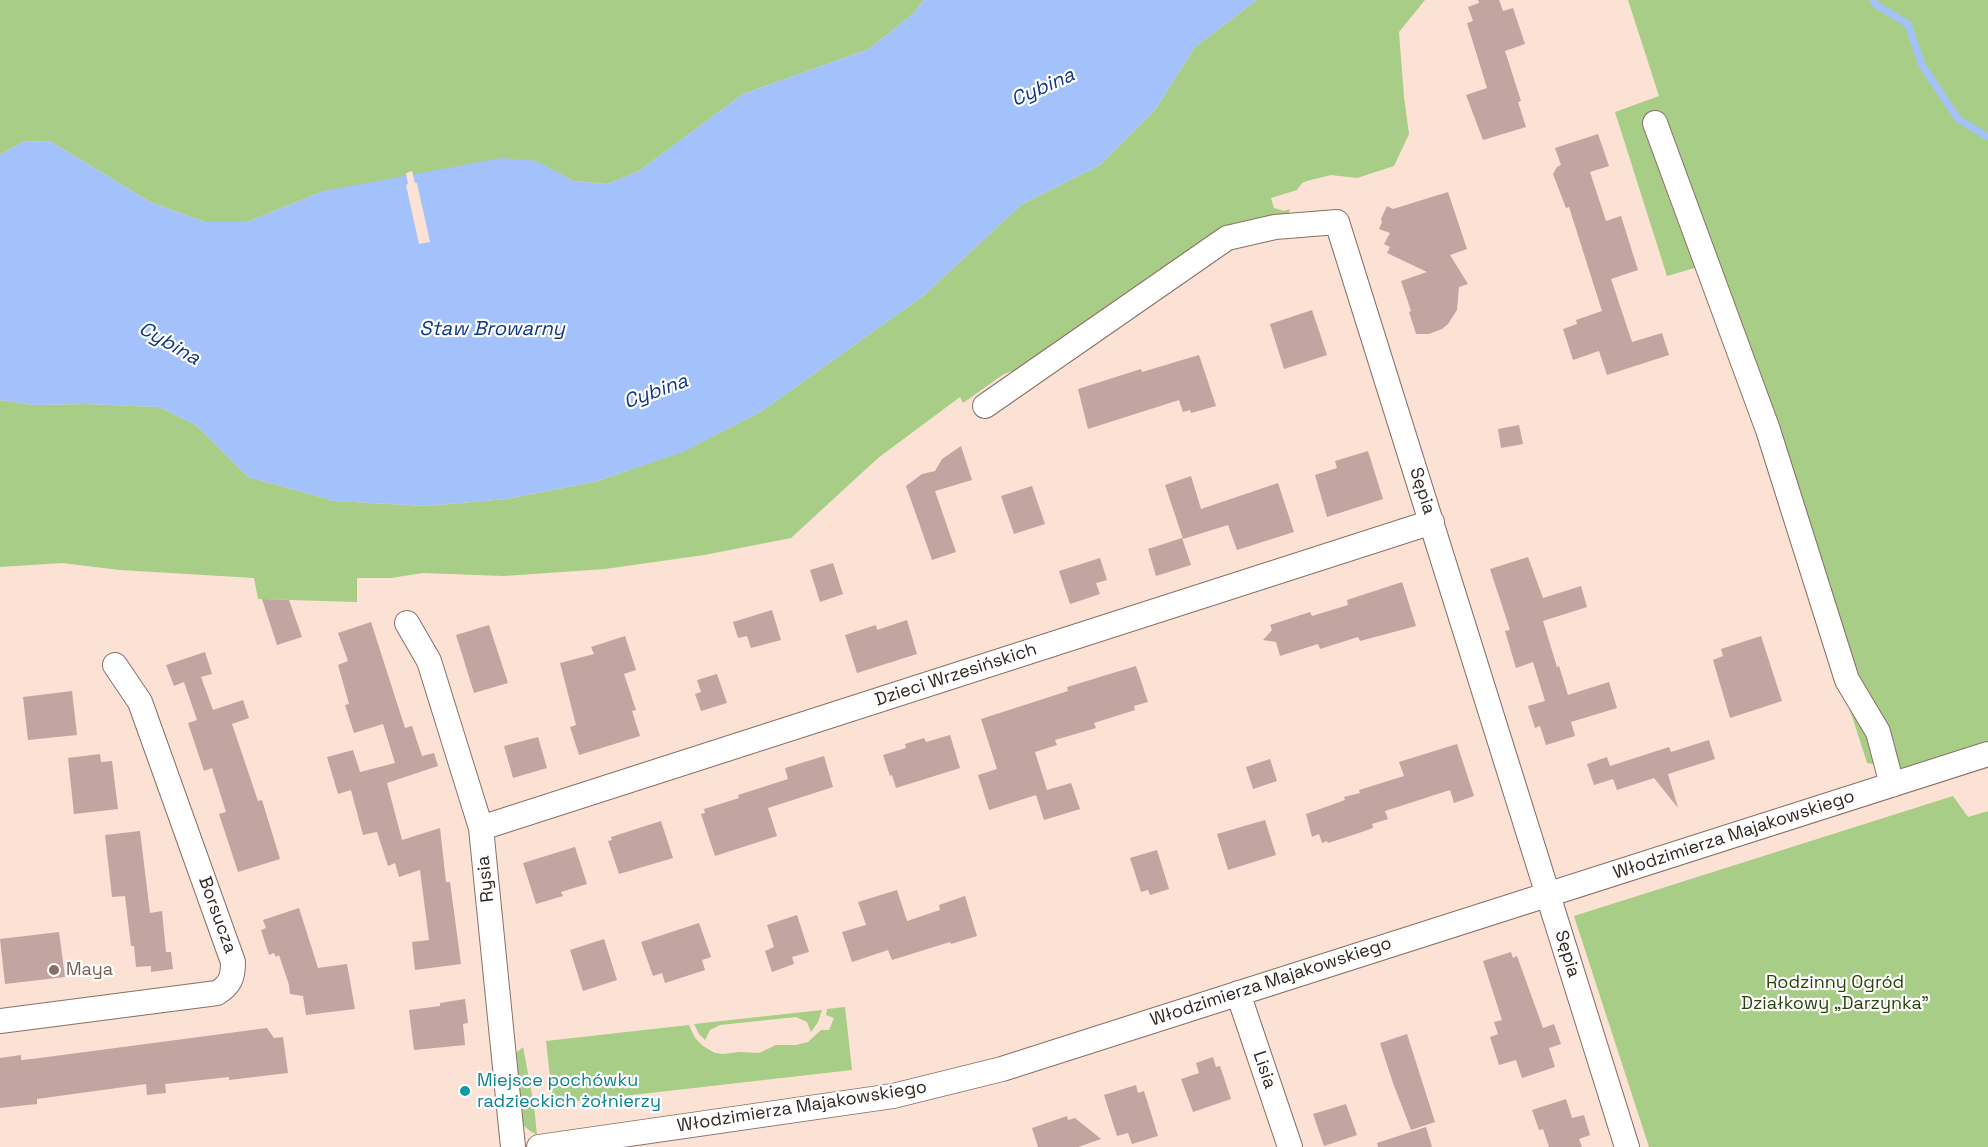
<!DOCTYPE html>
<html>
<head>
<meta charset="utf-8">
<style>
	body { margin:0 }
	canvas { display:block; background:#fce1d5 }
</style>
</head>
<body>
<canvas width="1988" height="1147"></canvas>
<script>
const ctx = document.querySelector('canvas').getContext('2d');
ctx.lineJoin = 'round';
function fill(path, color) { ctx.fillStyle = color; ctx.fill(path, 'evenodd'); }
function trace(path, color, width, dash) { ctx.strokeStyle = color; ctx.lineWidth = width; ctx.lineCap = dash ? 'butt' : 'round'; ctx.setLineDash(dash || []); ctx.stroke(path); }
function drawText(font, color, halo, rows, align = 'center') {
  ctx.font = font + ' "Space Grotesk",sans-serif'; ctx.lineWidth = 4.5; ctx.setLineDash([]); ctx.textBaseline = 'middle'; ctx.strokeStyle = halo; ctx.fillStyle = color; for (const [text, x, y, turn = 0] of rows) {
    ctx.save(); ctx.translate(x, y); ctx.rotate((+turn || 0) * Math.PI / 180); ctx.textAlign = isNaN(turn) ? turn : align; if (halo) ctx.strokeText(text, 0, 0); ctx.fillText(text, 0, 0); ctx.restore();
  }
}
fill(new Path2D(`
	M 0,0 L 924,0 L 914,13 L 869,49 L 743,94 L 639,171 L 607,184 L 573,181 L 536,161 L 324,191 L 247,222 L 205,222 L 150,202 L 50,141 L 22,142 L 0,155 Z
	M 1257,0 L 1425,0 L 1399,32 L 1404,97 L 1409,134 L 1394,166 L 1357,178 L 1331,175 L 1307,181 L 1302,183 L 1297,190 L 1271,198 L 1274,208 L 1284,211 L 1290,209 L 1288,215 C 1268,216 1251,219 1233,227 L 1035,363 L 1004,374 L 963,403 L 960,397 L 878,458 L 791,538 L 704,555 L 605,569 L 504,576 L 423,573 L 391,578 L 357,578 L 357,602 L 258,599 L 254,578 L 120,570 L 62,563 L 0,567 L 0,400 L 34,405 L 85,404 L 159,407 L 196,425 L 248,477 L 335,501 L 426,506 L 506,499 L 594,482 L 682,452 L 762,411 L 923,296 L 1021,205 L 1100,165 L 1155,110 L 1195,47 Z
	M 1628,0 L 1988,0 L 1988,746 L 1911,770 L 1867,763 L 1763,438 L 1698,267 L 1667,276 L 1615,112 L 1659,96 Z
	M 1953,796 L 1968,817 L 1988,811 L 1988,1147 L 1649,1147 L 1574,916 Z
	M 845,1007 L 852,1070 L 553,1104 L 546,1041 L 689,1025 L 695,1038 L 703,1046 L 715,1053 L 723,1054 L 739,1052 L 759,1053 L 776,1045 L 796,1045 L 808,1042 L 821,1030 L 829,1030 L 834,1018 L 826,1015 L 827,1009 Z
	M 822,1010 L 818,1022 L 811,1032 L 807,1022 L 796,1017 L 720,1025 L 710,1030 L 705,1040 L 699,1034 L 694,1024 Z
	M 523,1047 L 534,1105 L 537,1135 L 530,1131 L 523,1125 L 514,1058 L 517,1052 Z`), '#a8cd86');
fill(new Path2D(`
	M 924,0 L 1257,0 L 1195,47 L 1155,110 L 1100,165 L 1021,205 L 923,296 L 762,411 L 683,452 L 594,482 L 506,499 L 426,506 L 335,501 L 248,477 L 196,425 L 159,407 L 85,404 L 34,405 L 0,400 L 0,155 L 22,142 L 50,141 L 150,202 L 205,222 L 247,222 L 324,191 L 501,158 L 537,161 L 573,181 L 607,184 L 639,171 L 743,94 L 869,49 L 914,13 Z`), '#a3c2fc');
fill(new Path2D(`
	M 412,171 L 415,183 L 417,183 L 430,242 L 419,244 L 406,185 L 408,184 L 406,173 Z`), '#fce1d5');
trace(new Path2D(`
	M 1873,0 L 1875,4 L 1908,24 L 1922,65 L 1958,119 L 1988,137`), '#a3c2fc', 7);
fill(new Path2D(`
	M 1478,0 L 1499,0 L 1503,11 L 1513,8 L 1525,44 L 1505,51 L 1521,101 L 1518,102 L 1526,127 L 1483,140 L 1466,95 L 1487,88 L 1467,23 L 1473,21 L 1468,7 L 1479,3 Z
	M 1598,134 L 1609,166 L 1590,172 L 1606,221 L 1621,216 L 1638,270 L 1611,279 L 1632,342 L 1662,333 L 1669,355 L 1607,375 L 1599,351 L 1573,360 L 1563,329 L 1577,324 L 1576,320 L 1602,311 L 1569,207 L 1566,208 L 1553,174 L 1557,167 L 1561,165 L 1555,148 Z
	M 1448,192 L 1467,249 L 1450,255 L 1468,284 L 1459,287 L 1457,310 L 1448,324 L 1442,329 L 1429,334 L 1416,334 L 1409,312 L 1411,311 L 1401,281 L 1427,272 L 1387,253 L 1390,247 L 1384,244 L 1390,233 L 1379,229 L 1382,222 L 1381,219 L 1387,206 L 1393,209 Z
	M 1312,310 L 1327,355 L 1284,369 L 1270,324 Z
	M 1199,355 L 1216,406 L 1191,413 L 1190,410 L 1183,412 L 1179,400 L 1088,429 L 1078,389 L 1141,369 L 1142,372 Z
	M 1519,425 L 1523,444 L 1501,448 L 1498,429 Z
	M 961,446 L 972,480 L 935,491 L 956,552 L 932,560 L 906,486 L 922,474 L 935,471 L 942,459 Z
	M 1368,451 L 1383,499 L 1327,517 L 1315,475 L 1337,468 L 1335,461 Z
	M 1191,476 L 1201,509 L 1278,483 L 1294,532 L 1237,550 L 1228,525 L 1183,539 L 1165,485 Z
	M 1032,486 L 1045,524 L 1014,534 L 1001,496 Z
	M 1182,538 L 1191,565 L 1156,576 L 1148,549 Z
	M 1528,557 L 1543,598 L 1581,586 L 1587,607 L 1543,621 L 1557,667 L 1559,666 L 1568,695 L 1609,682 L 1617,708 L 1571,722 L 1575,736 L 1546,745 L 1540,726 L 1535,728 L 1528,706 L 1545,701 L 1533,662 L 1516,668 L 1505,631 L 1510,630 L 1490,569 Z
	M 1100,558 L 1107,580 L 1096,583 L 1100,594 L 1070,604 L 1059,571 Z
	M 833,563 L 843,594 L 820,602 L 810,570 Z
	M 1402,582 L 1416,626 L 1360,641 L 1358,637 L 1320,649 L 1318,644 L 1280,656 L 1276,642 L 1263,640 L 1272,630 L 1270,625 L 1310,612 L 1312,616 L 1348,605 L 1347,600 Z
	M 262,599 L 289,600 L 302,637 L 277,645 Z
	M 772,610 L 781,640 L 751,648 L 747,636 L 738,638 L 733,622 Z
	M 907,620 L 917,654 L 857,673 L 845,635 L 876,625 L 877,630 Z
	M 371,622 L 405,728 L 412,726 L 422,756 L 434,753 L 438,766 L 387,783 L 402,840 L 440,828 L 446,882 L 450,882 L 461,964 L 415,970 L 412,942 L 429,940 L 420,870 L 399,877 L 395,863 L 388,866 L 377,832 L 363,835 L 351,790 L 338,794 L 327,757 L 353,750 L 360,772 L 395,763 L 383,724 L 354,733 L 345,705 L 349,704 L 338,665 L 348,661 L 338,633 Z
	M 489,625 L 508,683 L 474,693 L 456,635 Z
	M 625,636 L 636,670 L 624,674 L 636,710 L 632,711 L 640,736 L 579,755 L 570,727 L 576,725 L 560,663 L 594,654 L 591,647 Z
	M 1761,636 L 1782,701 L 1730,718 L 1713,660 L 1723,656 L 1721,649 Z
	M 205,652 L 212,674 L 201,677 L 213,710 L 243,700 L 249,718 L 232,724 L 258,801 L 262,800 L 280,859 L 238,872 L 219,814 L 226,812 L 212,768 L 204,771 L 188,723 L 197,720 L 184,682 L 174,686 L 166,665 Z
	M 1136,666 L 1148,702 L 1134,706 L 1135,710 L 1094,723 L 1096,728 L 1055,740 L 1057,745 L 1035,752 L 1047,790 L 1071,783 L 1080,809 L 1044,820 L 1036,795 L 989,810 L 978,775 L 997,769 L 981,719 L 1068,691 L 1067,687 Z
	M 717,674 L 727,703 L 701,711 L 695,694 L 701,692 L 697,680 Z
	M 72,691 L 77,735 L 28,740 L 23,697 Z
	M 950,735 L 960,768 L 896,788 L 892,775 L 890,776 L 883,755 L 906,748 L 905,744 L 924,738 L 926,742 Z
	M 538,737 L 547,768 L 513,778 L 504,746 Z
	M 1709,740 L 1715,759 L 1668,774 L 1678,808 L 1654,778 L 1617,790 L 1613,779 L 1594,785 L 1587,764 L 1607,757 L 1610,766 L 1669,747 L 1671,752 Z
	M 1457,744 L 1474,796 L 1454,803 L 1450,790 L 1385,811 L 1388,819 L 1372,824 L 1373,828 L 1356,834 L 1328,843 L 1327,841 L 1322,843 L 1319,834 L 1312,837 L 1306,814 L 1345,800 L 1344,797 L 1360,793 L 1359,790 L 1404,776 L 1399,762 Z
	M 100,754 L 101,762 L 112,761 L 118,809 L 74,814 L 68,758 Z
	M 824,756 L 833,787 L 768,808 L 777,836 L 715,856 L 701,814 L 705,813 L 704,809 L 739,798 L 738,795 L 788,779 L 785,768 Z
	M 1270,759 L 1277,781 L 1253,789 L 1246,767 Z
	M 1265,820 L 1276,855 L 1228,870 L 1217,834 Z
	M 661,821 L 673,858 L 619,874 L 608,841 L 612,840 L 611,837 Z
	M 140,831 L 150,913 L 162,911 L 166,952 L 171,952 L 173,969 L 151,972 L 151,966 L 136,967 L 134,946 L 131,946 L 125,896 L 112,897 L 105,835 Z
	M 575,847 L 587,884 L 561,892 L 563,896 L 536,904 L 523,863 Z
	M 1157,850 L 1169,889 L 1150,895 L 1148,890 L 1141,892 L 1130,858 Z
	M 897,890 L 907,921 L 940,910 L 939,905 L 965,896 L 977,936 L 951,944 L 950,942 L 892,960 L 888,950 L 852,962 L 842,932 L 866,925 L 858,902 Z
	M 299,908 L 318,968 L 347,964 L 355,1009 L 306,1015 L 303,996 L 290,994 L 289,985 L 279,955 L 276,957 L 274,953 L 269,955 L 261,930 L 266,928 L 263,920 Z
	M 797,915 L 809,952 L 792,957 L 794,964 L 772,972 L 765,951 L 774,947 L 767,925 Z
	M 699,923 L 711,957 L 702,960 L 705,970 L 665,983 L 662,973 L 653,976 L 641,942 Z
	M 59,932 L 65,977 L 5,984 L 0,939 Z
	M 604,939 L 617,980 L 583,991 L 570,950 Z
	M 1511,952 L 1513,958 L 1517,956 L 1543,1028 L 1554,1024 L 1561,1044 L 1549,1048 L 1555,1067 L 1522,1078 L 1516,1060 L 1499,1065 L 1490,1037 L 1498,1034 L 1494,1022 L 1502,1020 L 1483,961 Z
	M 465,999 L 468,1023 L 463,1024 L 465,1045 L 414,1050 L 409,1010 L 440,1006 L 440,1003 Z
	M 267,1028 L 274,1038 L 283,1037 L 288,1073 L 229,1080 L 229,1077 L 165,1084 L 166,1093 L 147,1095 L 146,1084 L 37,1099 L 37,1104 L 0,1108 L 0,1058 L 21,1055 L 21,1060 L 32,1059 Z
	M 1407,1034 L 1435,1122 L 1411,1130 L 1393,1083 L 1380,1043 Z
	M 1213,1057 L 1216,1067 L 1220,1066 L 1231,1099 L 1193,1112 L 1181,1079 L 1199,1073 L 1196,1063 Z
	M 1136,1085 L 1138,1093 L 1144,1091 L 1158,1136 L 1132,1144 L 1128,1133 L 1117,1136 L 1104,1095 Z
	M 1566,1099 L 1572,1118 L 1584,1115 L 1590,1135 L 1579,1139 L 1582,1147 L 1549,1147 L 1543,1129 L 1539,1130 L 1532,1110 Z
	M 1346,1104 L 1357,1135 L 1324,1146 L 1313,1114 Z
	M 1067,1116 L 1068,1120 L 1075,1118 L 1101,1139 L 1078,1147 L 1038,1147 L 1032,1128 Z
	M 1426,1127 L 1432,1147 L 1378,1147 L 1377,1143 Z`), '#c2a5a0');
const minor = new Path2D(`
	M 1655,123 L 1768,430 L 1847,680 L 1878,732 L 1892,785
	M 985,406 L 1227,238 L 1275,227 L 1337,222 L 1627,1147
	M 407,623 L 429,661 L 481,828 L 513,1147
	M 481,828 L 1432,522
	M 1238,993 L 1290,1147
	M 0,1021 L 217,993 C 230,985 233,978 233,962 L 140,702 L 115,665
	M 539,1147 L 893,1096 L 1002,1069 L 1988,754`);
trace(minor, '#887066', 26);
trace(minor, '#fff', 24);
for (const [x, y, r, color] of [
	[54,970,6,"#8d6e63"],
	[465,1091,6,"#0f9aa8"]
]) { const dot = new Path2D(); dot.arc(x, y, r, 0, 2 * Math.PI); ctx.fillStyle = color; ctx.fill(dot); trace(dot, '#fff', 2); }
drawText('18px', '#302622', '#fff', [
	["Sępia",1422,491,72],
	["Dzieci Wrzesińskich",956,675,-18],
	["Włodzimierza Majakowskiego",1734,835,-18],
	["Rysia",486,879,-96],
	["Borsucza",217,915,70],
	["Sępia",1567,954,73],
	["Włodzimierza Majakowskiego",1271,982,-18],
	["Lisia",1264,1070,71],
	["Włodzimierza Majakowskiego",802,1107,-9]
]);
drawText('18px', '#785e54', '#fff', [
	["Maya",66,970]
], 'left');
drawText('18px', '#2a420b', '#fff', [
	["Rodzinny Ogród",1835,983],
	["Działkowy „Darzynka”",1835,1004]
]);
drawText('18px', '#0d838f', '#fff', [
	["Miejsce pochówku",477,1081],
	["radzieckich żołnierzy",477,1102]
], 'left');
drawText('italic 20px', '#0e3685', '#fff', [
	["Cybina",1043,88,-24],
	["Staw Browarny",492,330],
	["Cybina",169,344,30],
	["Cybina",656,392,-20]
]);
</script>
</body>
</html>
